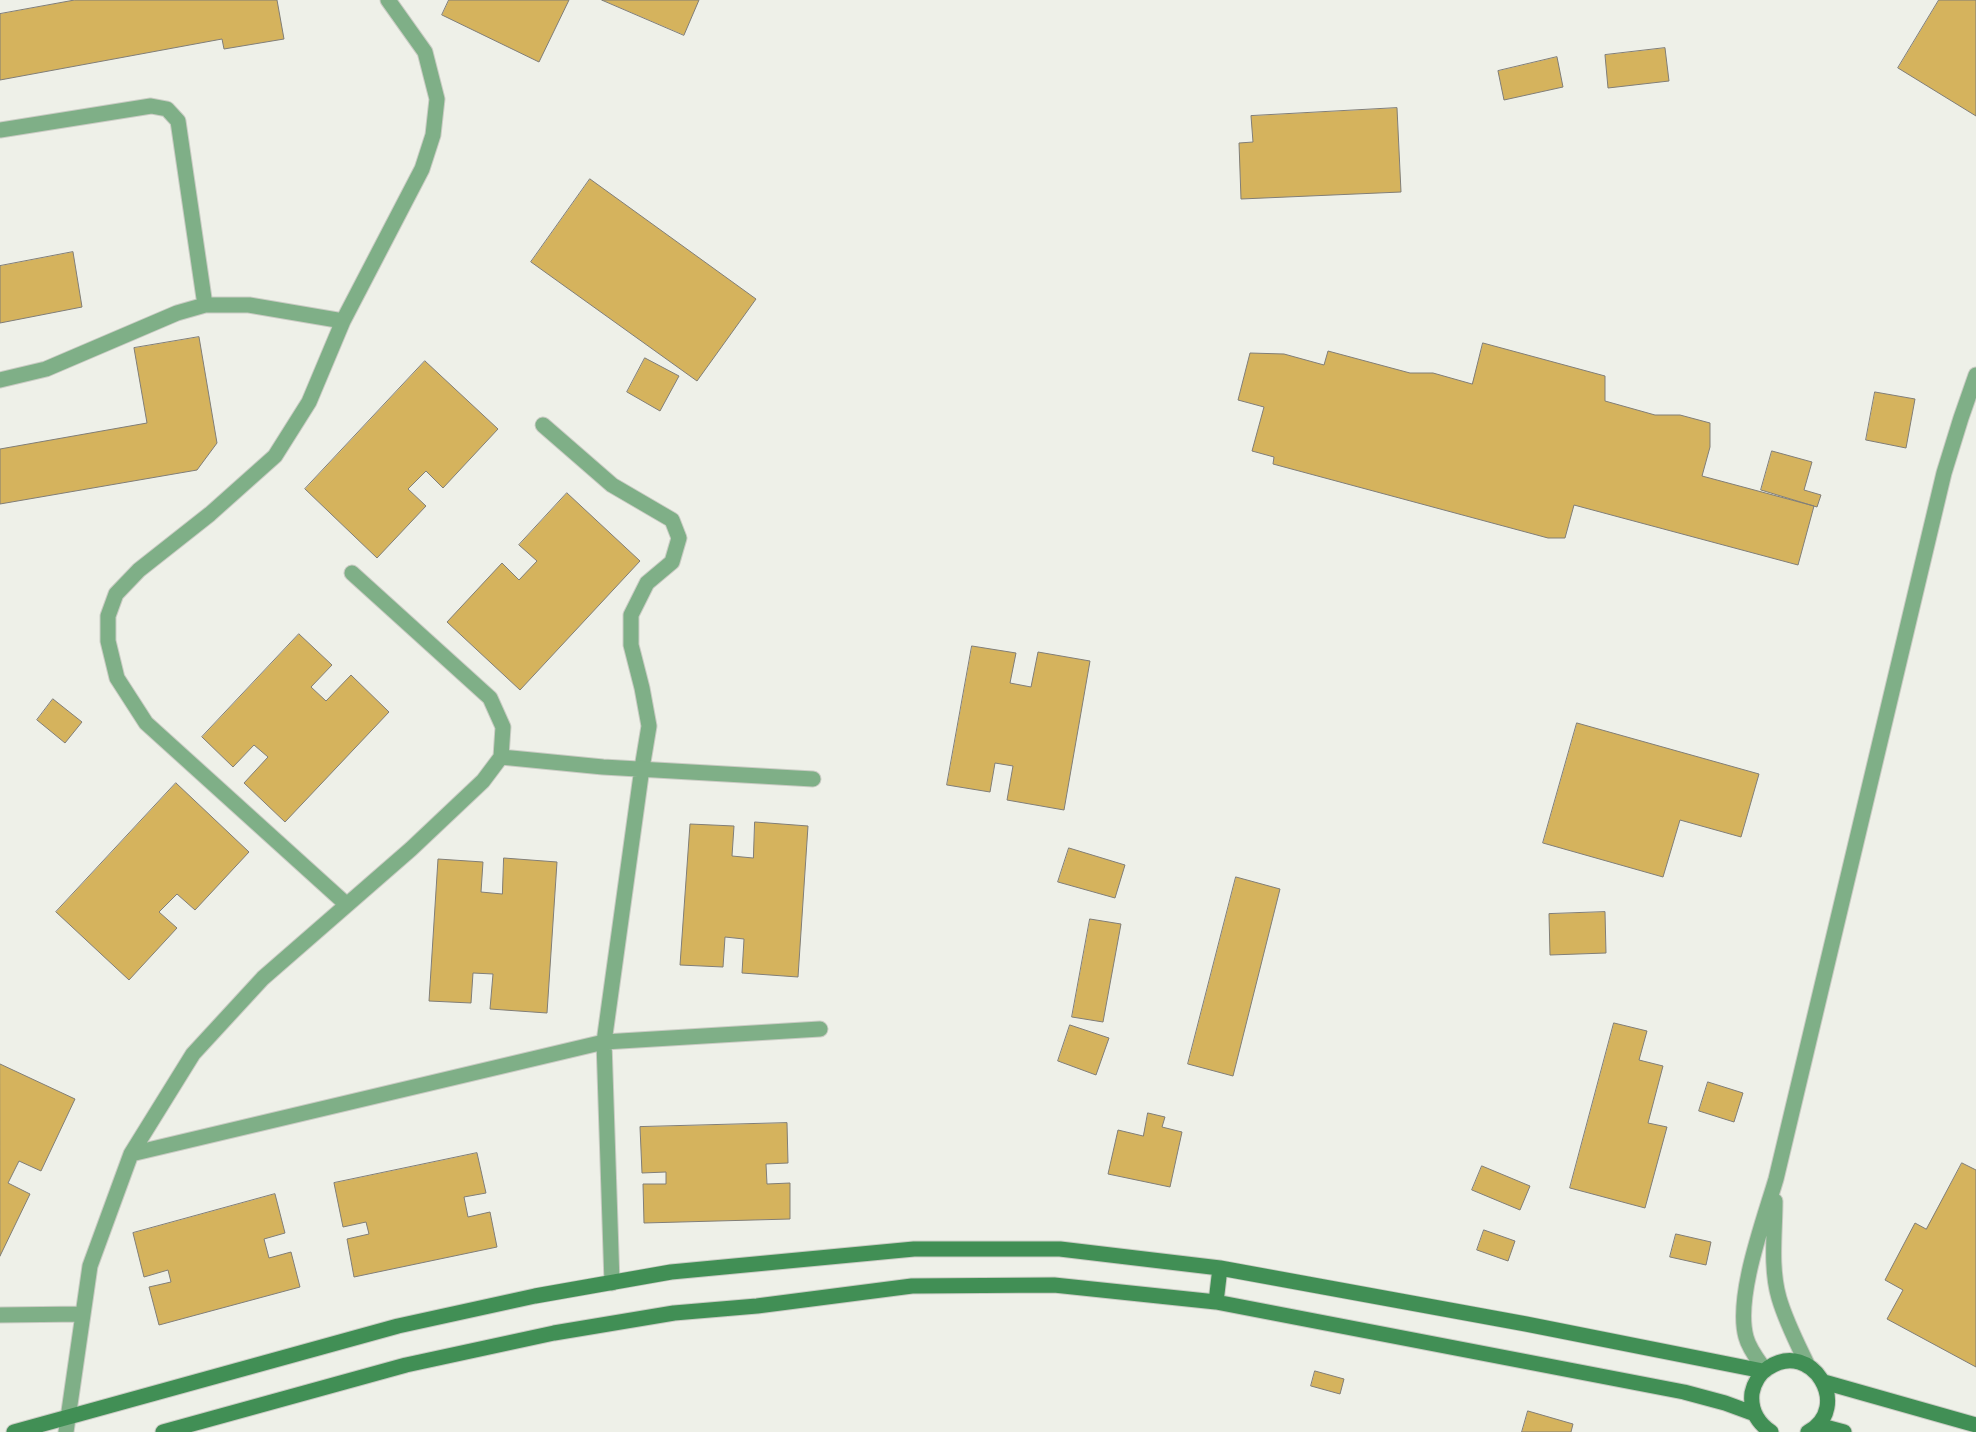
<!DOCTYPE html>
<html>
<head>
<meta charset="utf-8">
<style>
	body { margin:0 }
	canvas { display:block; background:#eef0e8 }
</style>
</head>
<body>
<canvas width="1976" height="1432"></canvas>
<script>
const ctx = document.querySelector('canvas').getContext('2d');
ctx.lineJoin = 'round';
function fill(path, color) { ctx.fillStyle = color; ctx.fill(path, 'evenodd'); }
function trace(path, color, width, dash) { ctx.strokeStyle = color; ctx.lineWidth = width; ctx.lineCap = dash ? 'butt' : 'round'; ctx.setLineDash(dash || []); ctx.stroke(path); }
const building = new Path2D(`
	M 75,0 L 277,0 L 284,39 L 224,49 L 222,39 L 0,80 L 0,14 Z
	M 449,0 L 569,0 L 539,62 L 442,15 Z
	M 602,0 L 699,0 L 684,35 Z
	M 1939,0 L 1976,0 L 1976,116 L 1898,68 Z
	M 1665,48 L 1669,81 L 1608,88 L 1605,55 Z
	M 1557,57 L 1563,87 L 1504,100 L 1498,71 Z
	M 1397,108 L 1401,192 L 1241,199 L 1239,143 L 1253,142 L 1251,116 Z
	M 590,179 L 756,299 L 697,381 L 531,262 Z
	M 73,252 L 82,307 L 0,323 L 0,266 Z
	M 199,337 L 217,443 L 197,470 L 0,504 L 0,449 L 147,423 L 134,348 Z
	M 1483,343 L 1605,376 L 1605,401 L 1655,415 L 1680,415 L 1710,423 L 1710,447 L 1702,476 L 1814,506 L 1798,565 L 1574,505 L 1565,538 L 1548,538 L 1273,464 L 1274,457 L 1252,451 L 1264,407 L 1238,400 L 1250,353 L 1284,354 L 1324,365 L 1328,351 L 1410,373 L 1433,373 L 1472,384 Z
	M 645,358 L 679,376 L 660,411 L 627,392 Z
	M 425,361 L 498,429 L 443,488 L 426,471 L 408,489 L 426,506 L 377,558 L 305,489 Z
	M 1875,392 L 1915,399 L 1906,448 L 1866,440 Z
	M 1772,451 L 1812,462 L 1804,490 L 1821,495 L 1817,507 L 1761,490 Z
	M 567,493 L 640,561 L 520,690 L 447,622 L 502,563 L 519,580 L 537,561 L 519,545 Z
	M 299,634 L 332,665 L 311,687 L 326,701 L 351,675 L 389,712 L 285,822 L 244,783 L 268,757 L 254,745 L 233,767 L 202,737 Z
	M 972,646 L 1016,653 L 1010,683 L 1031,687 L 1038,652 L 1090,661 L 1064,810 L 1007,800 L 1013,766 L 995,763 L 990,792 L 947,785 Z
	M 53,699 L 82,722 L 65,743 L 37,720 Z
	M 1577,723 L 1759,774 L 1741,837 L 1680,820 L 1663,877 L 1543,843 Z
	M 176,783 L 249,852 L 195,910 L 177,894 L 159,912 L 177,928 L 129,980 L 56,912 Z
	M 755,822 L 808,826 L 798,977 L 742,973 L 744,939 L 725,937 L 723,967 L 680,965 L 690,824 L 734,826 L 732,856 L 753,858 Z
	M 1069,848 L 1125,865 L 1115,898 L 1058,882 Z
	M 504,858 L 557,862 L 547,1013 L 490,1009 L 493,974 L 473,973 L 471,1003 L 429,1001 L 438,859 L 483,862 L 481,892 L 502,894 Z
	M 1236,877 L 1280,889 L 1233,1076 L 1188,1064 Z
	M 1605,912 L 1606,953 L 1550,955 L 1549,914 Z
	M 1090,919 L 1121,924 L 1103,1022 L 1072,1017 Z
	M 1614,1023 L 1647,1031 L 1639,1060 L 1663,1066 L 1648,1123 L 1667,1127 L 1645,1208 L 1570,1188 Z
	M 1070,1025 L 1109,1038 L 1096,1075 L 1058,1061 Z
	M 0,1064 L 75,1099 L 41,1171 L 19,1161 L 8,1183 L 30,1194 L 0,1256 Z
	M 1708,1082 L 1743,1093 L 1734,1122 L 1699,1111 Z
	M 1148,1113 L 1165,1117 L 1162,1127 L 1182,1132 L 1170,1187 L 1108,1174 L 1118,1130 L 1143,1136 Z
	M 787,1123 L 788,1163 L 766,1164 L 767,1184 L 790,1183 L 790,1219 L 644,1223 L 643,1184 L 666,1184 L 666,1172 L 642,1173 L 640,1127 Z
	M 477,1153 L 486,1193 L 464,1197 L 468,1217 L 490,1212 L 497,1247 L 354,1277 L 347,1239 L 369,1234 L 366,1222 L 343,1227 L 334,1183 Z
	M 1962,1163 L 1976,1170 L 1976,1367 L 1887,1319 L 1903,1290 L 1885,1280 L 1915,1223 L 1926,1229 Z
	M 1482,1166 L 1530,1186 L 1520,1210 L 1472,1190 Z
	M 275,1194 L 285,1233 L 264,1239 L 269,1258 L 291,1252 L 300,1287 L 159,1325 L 149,1287 L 171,1282 L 168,1270 L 144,1277 L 133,1233 Z
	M 1484,1230 L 1515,1241 L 1508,1261 L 1477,1250 Z
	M 1676,1234 L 1711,1242 L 1706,1265 L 1670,1257 Z
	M 1315,1371 L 1344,1379 L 1340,1394 L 1311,1386 Z
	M 1528,1411 L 1573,1424 L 1571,1432 L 1522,1432 Z`);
fill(building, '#d5b35d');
trace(building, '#817e77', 1);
const lane = new Path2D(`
	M 543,425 L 612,485 L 672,520 L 679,538 L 672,562 L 647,583 L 631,615 L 631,645 L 642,688 L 649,726 L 642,768`);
const street = new Path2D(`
	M 0,130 L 151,106 L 167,109 L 178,121 L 205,305
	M 0,380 L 46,369 L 177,313 L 205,305 L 249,305 L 343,321
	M 501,757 L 603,767 L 813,779
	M 346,904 L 146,723 L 117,678 L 108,641 L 108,616 L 116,594 L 139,570 L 210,514 L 275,456 L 309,402 L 343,321 L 422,169 L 433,135 L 437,99 L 425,52 L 388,0
	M 131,1154 L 604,1042 L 820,1029
	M 1775,1201 C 1775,1232 1770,1267 1779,1298 C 1786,1322 1797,1343 1808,1366
	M 612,1283 L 604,1042 L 642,768
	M 0,1315 L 83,1314
	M 1765,1370 C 1758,1360 1749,1349 1746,1337 C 1735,1297 1764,1220 1776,1179 L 1944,473 L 1961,418 L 1976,375
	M 66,1432 L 90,1266 L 131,1154 L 193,1054 L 263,978 L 411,849 L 483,781 L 501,757 L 503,727 L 490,698 L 352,573`);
const secondary = new Path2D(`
	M 1216,1302 L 1220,1268
	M 1824,1382 L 1976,1425
	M 1818,1425 L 1844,1432
	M 14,1432 L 398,1326 L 535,1296 L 671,1272 L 914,1249 L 1060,1249 L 1220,1268 L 1526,1324 L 1763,1371
	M 163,1432 L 406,1365 L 554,1333 L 674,1313 L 757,1306 L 912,1286 L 1054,1285 L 1216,1302 L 1684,1392 L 1725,1403 L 1755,1414
	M 1771,1432 C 1758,1423 1750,1410 1752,1393 C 1754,1383 1760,1373 1768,1368 C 1812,1338 1853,1408 1808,1432`);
trace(lane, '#caccc4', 17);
trace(street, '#caccc4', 17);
trace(secondary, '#caccc4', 17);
trace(lane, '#7faf87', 15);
trace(street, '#7faf87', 15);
trace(secondary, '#418f55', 15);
</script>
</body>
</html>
